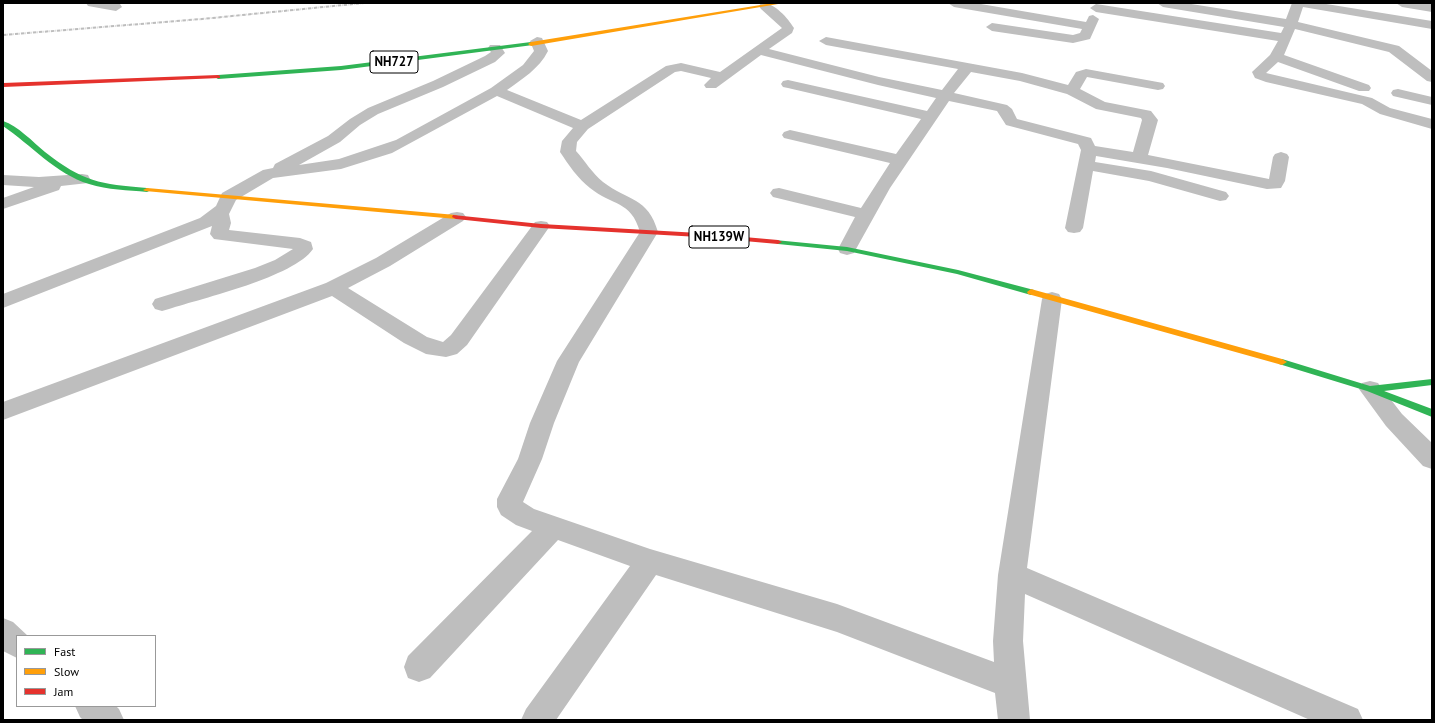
<!DOCTYPE html>
<html>
<head>
<meta charset="utf-8">
<style>
	body { margin:0 }
	#map { position:relative; width:1435px; height:723px; overflow:hidden; background:#fff; font-family:"PT Sans",sans-serif }
	canvas { display:block }
	.frame { position:absolute; inset:0; border:4px solid #000; pointer-events:none }
	.legend { position:absolute; left:16px; top:635px; width:140px; height:72px; box-sizing:border-box; background:#fff; border:1px solid #999; margin:0; padding:5px 7px; list-style:none; font-size:12px; color:#000 }
	.legend li { display:flex; align-items:center; gap:8px; height:20px }
	.legend b { width:20px; border:1px solid #999 }
</style>
</head>
<body>
<div id="map">
<canvas width="1435" height="723"></canvas>
<div class="frame"></div>
<ul class="legend">
<li><b style="height:5px;background:#30b455"></b>Fast</li>
<li><b style="height:5px;background:#ff9f0a"></b>Slow</li>
<li><b style="height:5px;background:#e5322d"></b>Jam</li>
</ul>
</div>
<script>
const ctx = document.querySelector('canvas').getContext('2d');
ctx.lineJoin = 'round';
function fill(path, color) { ctx.fillStyle = color; ctx.fill(path, 'evenodd'); }
function trace(path, color, width, dash) { ctx.strokeStyle = color; ctx.lineWidth = width; ctx.lineCap = dash ? 'butt' : 'round'; ctx.setLineDash(dash || []); ctx.stroke(path); }
function drawText(font, color, halo, rows, align = 'center') {
  ctx.font = font + ' "PT Sans",sans-serif'; ctx.lineWidth = 4; ctx.setLineDash([]); ctx.textBaseline = 'middle'; ctx.strokeStyle = halo; ctx.fillStyle = color; for (const [text, x, y, turn = 0] of rows) {
    ctx.save(); ctx.translate(x, y); ctx.rotate((+turn || 0) * Math.PI / 180); ctx.textAlign = isNaN(turn) ? turn : align; if (halo) ctx.strokeText(text, 0, 0); ctx.fillText(text, 0, 0); ctx.restore();
  }
}
fill(new Path2D(`
	M 86,3 L 120,4 L 122,7 L 116,11 L 88,6 Z
	M 761,3 C 774,2 788,18 794,28 L 792,33 L 769,49 L 879,77 L 942,90 L 958,69 L 826,45 L 819,41 L 826,37 L 1022,73 L 1068,85 L 1076,72 L 1086,69 L 1163,83 L 1165,86 L 1163,89 L 1158,90 L 1087,77 L 1080,89 L 1105,102 L 1151,111 L 1158,120 L 1148,155 L 1269,179 L 1273,157 L 1275,154 L 1281,152 L 1287,154 L 1289,157 L 1285,181 L 1281,188 L 1267,189 L 1167,168 L 1096,156 L 1095,162 L 1151,171 L 1226,192 L 1229,196 L 1226,200 L 1220,201 L 1149,181 L 1093,171 L 1083,228 L 1080,232 L 1074,233 L 1068,232 L 1065,228 L 1081,150 L 1078,144 L 1006,125 L 997,111 L 949,101 L 890,188 L 856,249 L 854,253 L 847,255 L 840,253 L 838,249 L 855,217 L 773,197 L 770,193 L 773,189 L 779,188 L 861,208 L 890,163 L 784,138 L 782,135 L 784,132 L 790,130 L 896,154 L 921,119 L 788,88 L 783,87 L 781,84 L 783,81 L 788,80 L 927,111 L 936,98 L 878,85 L 761,55 L 716,88 L 706,88 L 704,85 L 711,78 L 681,71 L 675,72 L 588,129 L 577,142 L 576,151 C 585,161 592,173 603,182 C 628,201 648,197 658,232 L 579,362 L 554,423 L 542,459 L 523,502 L 534,509 L 650,549 L 837,604 L 994,662 L 993,641 L 998,575 L 1042,299 L 1045,294 L 1052,292 L 1059,294 L 1062,299 L 1027,568 L 1358,709 L 1363,720 L 1310,720 L 1025,594 L 1023,641 L 1030,720 L 998,720 L 995,693 L 837,632 L 656,575 L 556,720 L 521,720 L 526,709 L 630,566 L 558,540 L 430,678 L 419,682 L 408,678 L 404,667 L 408,656 L 532,531 L 516,525 L 501,515 L 497,507 L 497,499 L 518,459 L 530,423 L 557,361 L 640,232 C 631,200 612,206 590,188 C 578,179 568,164 560,152 L 562,141 L 573,128 L 497,96 L 392,153 L 341,169 L 273,178 L 236,200 L 229,214 L 231,223 L 229,230 L 300,238 L 311,242 L 313,249 C 294,277 203,298 169,309 L 162,311 L 155,309 L 152,304 L 155,299 L 255,268 L 275,260 L 293,249 L 214,239 L 210,234 L 212,226 L 3,308 L 3,294 L 200,218 L 216,206 L 222,193 L 263,170 L 273,168 L 275,164 L 328,136 L 350,119 L 368,108 L 433,81 L 485,56 L 491,52 L 488,48 L 490,45 L 500,45 L 505,53 L 495,62 L 443,87 L 378,114 L 360,125 L 340,142 L 299,165 L 339,159 L 396,140 L 491,88 L 523,65 L 534,51 L 530,41 L 537,37 L 542,38 L 548,51 C 539,69 522,79 507,90 L 581,120 L 666,66 L 681,63 L 720,72 L 782,28 L 761,9 L 759,6 ZM 971,72 L 1020,81 L 1067,94 L 1096,109 L 1141,118 L 1142,120 L 1133,152 L 1095,146 L 1091,138 L 1017,119 L 1012,109 L 1007,105 L 954,93 Z
	M 948,3 L 975,3 L 1086,22 L 1089,16 L 1093,15 L 1099,19 L 1090,39 L 1073,43 L 992,31 L 986,27 L 992,23 L 1073,35 L 1080,33 L 1082,29 L 954,7 Z
	M 1157,3 L 1185,3 L 1286,19 L 1292,3 L 1320,3 L 1432,21 L 1432,29 L 1303,7 L 1298,22 L 1399,46 L 1432,71 L 1432,82 L 1427,81 L 1389,52 L 1295,29 L 1284,55 L 1369,85 L 1371,88 L 1369,91 L 1359,91 L 1278,62 L 1266,73 L 1372,98 L 1390,108 L 1432,119 L 1432,129 L 1380,114 L 1362,104 L 1266,82 L 1255,78 L 1252,72 L 1270,55 L 1278,41 L 1096,12 L 1090,8 L 1096,4 L 1281,33 L 1284,27 L 1163,7 Z
	M 1396,3 L 1432,4 L 1432,12 L 1402,7 Z
	M 1398,89 L 1432,97 L 1432,105 L 1393,96 L 1391,93 L 1393,90 Z
	M 82,174 L 88,175 L 90,179 L 88,183 L 61,186 L 59,190 L 3,209 L 3,198 L 34,187 L 3,185 L 3,175 L 39,177 Z
	M 457,212 L 463,213 L 466,217 L 463,221 L 390,266 L 348,288 L 427,337 L 443,342 L 451,335 L 535,222 L 541,221 L 547,222 L 550,226 L 467,345 L 457,354 L 446,357 L 426,354 L 404,343 L 332,296 L 3,420 L 3,402 L 326,283 L 376,258 L 451,213 Z
	M 1370,381 L 1378,383 L 1402,414 L 1432,443 L 1432,469 L 1423,466 L 1386,426 L 1359,389 L 1362,383 Z
	M 3,618 L 13,622 L 28,636 L 17,636 L 17,658 L 3,651 Z
	M 75,706 L 116,706 L 119,709 L 124,720 L 83,720 L 80,717 Z`), '#bebebe');
fill(new Path2D(`
	M 531,42 L 534,44 L 533,45 L 341,70 L 218,79 L 215,77 L 218,75 L 341,66 Z
	M 3,121 C 18,126 33,142 45,152 C 83,182 100,184 147,188 L 151,190 L 147,192 C 128,190 108,190 89,184 C 56,174 31,145 3,126 Z
	M 775,240 L 847,247 L 958,270 L 1034,290 L 1035,292 L 1031,295 L 957,274 L 847,251 L 778,244 L 774,242 Z
	M 1282,359 L 1370,386 L 1432,379 L 1432,385 L 1384,391 L 1432,409 L 1432,417 L 1367,391 L 1279,364 L 1277,362 Z`), '#30b455');
fill(new Path2D(`
	M 773,3 L 784,3 L 531,46 L 528,44 L 531,42 Z
	M 147,188 L 456,215 L 460,217 L 456,219 L 145,191 L 143,190 Z
	M 1031,289 L 1282,359 L 1287,362 L 1282,365 L 1028,294 L 1027,292 Z`), '#ff9f0a');
fill(new Path2D(`
	M 218,75 L 220,76 L 220,78 L 3,87 L 3,83 Z
	M 453,215 L 541,224 L 699,233 L 778,240 L 782,242 L 778,244 L 699,237 L 541,228 L 456,219 L 452,217 Z`), '#e5322d');
trace(new Path2D(`
	M 3,35 L 202,19 L 364,3`), '#bdbdbd', 2, [3.5, 1, 0.5, 1]);
for (const [x, y, w] of [
	[394,62,48],
	[719,237,60]
]) { const box = new Path2D(); box.roundRect(x - w / 2, y - 11, w, 22, 3); ctx.fillStyle = '#fff'; ctx.fill(box); trace(box, '#000', 1); }
drawText('bold 13px', '#000', null, [
	["NH727",394,62],
	["NH139W",719,237]
]);
</script>
</body>
</html>
